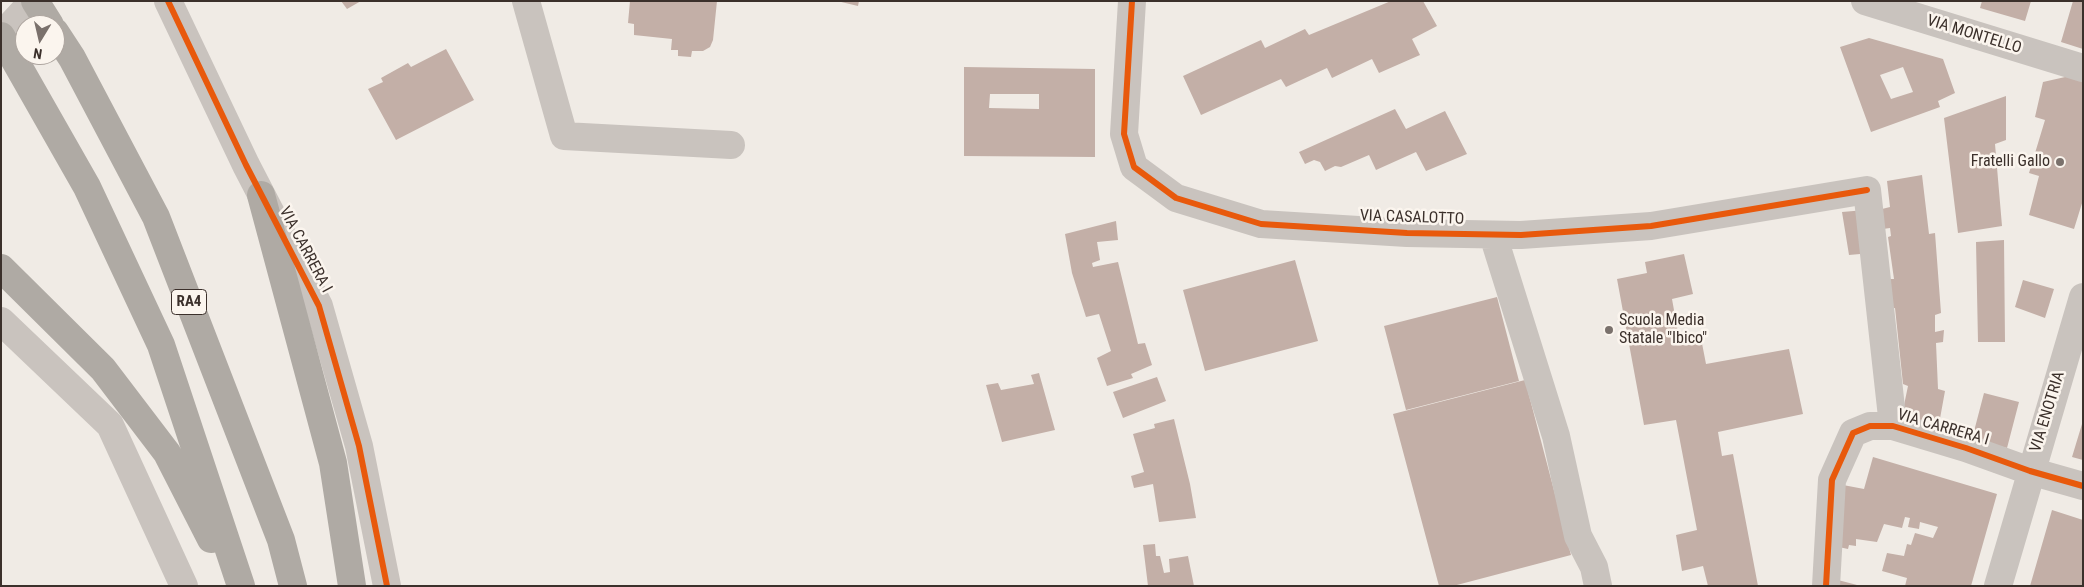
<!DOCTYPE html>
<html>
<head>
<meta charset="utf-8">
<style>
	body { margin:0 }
	#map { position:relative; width:2084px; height:587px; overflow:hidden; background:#f0ebe5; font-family:"Roboto Condensed",sans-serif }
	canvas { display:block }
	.frame { position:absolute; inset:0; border:2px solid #3b302b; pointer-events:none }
	.north { position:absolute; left:15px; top:15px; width:50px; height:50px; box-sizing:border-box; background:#fbf5ee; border:1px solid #aea6a0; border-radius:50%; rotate:189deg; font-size:14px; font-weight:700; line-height:20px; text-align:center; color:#3b302b }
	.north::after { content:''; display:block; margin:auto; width:18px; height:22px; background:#7a716c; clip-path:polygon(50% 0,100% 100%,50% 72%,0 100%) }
</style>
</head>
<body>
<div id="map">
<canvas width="2084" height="587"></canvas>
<div class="frame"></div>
<div class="north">N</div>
</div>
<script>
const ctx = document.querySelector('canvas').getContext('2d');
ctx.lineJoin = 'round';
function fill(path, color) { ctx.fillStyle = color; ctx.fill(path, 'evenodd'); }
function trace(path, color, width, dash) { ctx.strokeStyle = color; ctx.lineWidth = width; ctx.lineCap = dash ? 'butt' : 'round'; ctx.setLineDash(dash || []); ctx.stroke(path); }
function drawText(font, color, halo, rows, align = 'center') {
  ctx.font = font + ' "Roboto Condensed",sans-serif'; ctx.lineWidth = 5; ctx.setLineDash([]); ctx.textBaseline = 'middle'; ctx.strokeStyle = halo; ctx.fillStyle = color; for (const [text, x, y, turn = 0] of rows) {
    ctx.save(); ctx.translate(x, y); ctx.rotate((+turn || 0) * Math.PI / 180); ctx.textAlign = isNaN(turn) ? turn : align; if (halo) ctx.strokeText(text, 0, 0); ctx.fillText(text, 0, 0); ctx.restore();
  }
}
fill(new Path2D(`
	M 341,1 L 361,1 L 347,9 Z
	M 630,1 L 717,1 L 713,40 L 710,47 L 703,51 L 692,51 L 691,57 L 678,56 L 678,50 L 671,50 L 672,39 L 634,35 L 634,24 L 628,23 Z
	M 837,1 L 859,1 L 858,6 Z
	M 1391,1 L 1423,1 L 1437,26 L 1412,39 L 1420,55 L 1379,73 L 1372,59 L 1332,78 L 1327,68 L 1286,87 L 1281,79 L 1201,115 L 1183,76 L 1261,40 L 1265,48 L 1305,29 L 1309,35 Z
	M 1982,1 L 2031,1 L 2025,21 L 1980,8 Z
	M 2073,1 L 2083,1 L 2083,49 L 2061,42 Z
	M 1869,38 L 1943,59 L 1955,93 L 1938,101 L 1940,107 L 1871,132 L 1840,47 ZM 1903,67 L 1913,92 L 1891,99 L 1880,75 Z
	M 446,49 L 474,100 L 396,140 L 368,89 L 383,82 L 381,78 L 408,63 L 411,67 Z
	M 964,67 L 1095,69 L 1095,157 L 964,156 ZM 990,94 L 1039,94 L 1039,109 L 989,108 Z
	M 2074,75 L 2083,80 L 2083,200 L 2074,229 L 2029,215 L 2039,176 L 2029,173 L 2045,120 L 2035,117 L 2043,82 Z
	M 2006,96 L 2006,140 L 1995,144 L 2002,226 L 1958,233 L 1944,118 Z
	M 1395,109 L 1406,129 L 1445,111 L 1467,154 L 1426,171 L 1416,152 L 1376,170 L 1369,155 L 1341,167 L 1335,166 L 1325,171 L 1320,162 L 1314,160 L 1305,164 L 1299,152 Z
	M 1922,175 L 1929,234 L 1935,233 L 1941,313 L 1935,315 L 1935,332 L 1944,330 L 1943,342 L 1936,343 L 1938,389 L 1945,391 L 1939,424 L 1908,418 L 1903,410 L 1908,386 L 1903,384 L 1895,308 L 1888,309 L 1887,279 L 1894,279 L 1888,237 L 1891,236 L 1890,228 L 1883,229 L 1882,209 L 1890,207 L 1887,181 Z
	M 1865,210 L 1871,253 L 1849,255 L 1842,212 Z
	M 1116,221 L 1118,240 L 1097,242 L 1100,260 L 1092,263 L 1093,267 L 1118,262 L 1138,344 L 1145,343 L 1152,365 L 1131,374 L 1133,378 L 1107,386 L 1097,358 L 1111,351 L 1099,314 L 1086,317 L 1072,273 L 1065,234 Z
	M 2004,240 L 2005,342 L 1978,342 L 1976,242 Z
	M 1684,254 L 1693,294 L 1672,299 L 1679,338 L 1700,333 L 1706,364 L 1789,349 L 1803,414 L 1718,432 L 1722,456 L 1733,454 L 1758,586 L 1708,586 L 1703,566 L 1682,571 L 1676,535 L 1697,530 L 1676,420 L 1644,425 L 1617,279 L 1647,273 L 1645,262 Z
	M 1295,260 L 1318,341 L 1205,371 L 1183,290 Z
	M 2023,280 L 2054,289 L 2045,318 L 2015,307 Z
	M 1497,297 L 1519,381 L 1406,410 L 1384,326 Z
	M 1039,373 L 1055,430 L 1002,442 L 986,385 L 998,383 L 1001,390 L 1034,384 L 1031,375 Z
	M 1157,377 L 1166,401 L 1123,418 L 1113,392 Z
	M 1525,380 L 1571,555 L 1453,586 L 1439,586 L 1393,414 Z
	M 1984,393 L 2019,402 L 2007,448 L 1972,439 Z
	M 1174,419 L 1190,484 L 1196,518 L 1159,522 L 1153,484 L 1134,488 L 1131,476 L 1144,472 L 1133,434 L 1155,428 L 1154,424 Z
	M 2082,424 L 2083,424 L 2083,460 L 2072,457 Z
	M 1873,457 L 1997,494 L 1971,586 L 1905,586 L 1907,578 L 1882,571 L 1887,553 L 1904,556 L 1907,544 L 1911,545 L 1915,533 L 1933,538 L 1938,527 L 1920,522 L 1919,529 L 1908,527 L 1910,518 L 1905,517 L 1902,528 L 1884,524 L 1877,542 L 1856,539 L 1856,546 L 1849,545 L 1848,549 L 1834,546 L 1843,485 L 1864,489 Z
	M 2052,510 L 2083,520 L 2083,586 L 2030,586 Z
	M 1155,544 L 1156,556 L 1160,556 L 1164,573 L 1170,572 L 1169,559 L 1188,556 L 1194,586 L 1148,586 L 1143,545 Z
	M 1838,580 L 1857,585 L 1857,586 L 1839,586 Z`), '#c3afa7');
trace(new Path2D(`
	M 168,1 L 246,165 L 319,306 L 359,446 L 387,586
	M 526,1 L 564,136 L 731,145
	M 1132,1 L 1124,134 L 1134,167 L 1176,198 L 1261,224 L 1407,233 L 1521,235 L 1651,226 L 1867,190 L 1893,426
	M 1865,1 L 2083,68
	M 1,36 L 33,1
	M 1493,235 L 1556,436 L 1578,536 L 1594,567 L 1598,586
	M 1,321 L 110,425 L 184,586
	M 1826,586 L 1832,480 L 1853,433 L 1870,426 L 1893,426 L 1966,448 L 2030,471 L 2083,486
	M 1998,586 L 2083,297`), '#c9c3be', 28);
trace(new Path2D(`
	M 35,1 L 50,25
	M 55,32 L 72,58 L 156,217 L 281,540 L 293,586
	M 1,36 L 87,187 L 161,345 L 241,586
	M 261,195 L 333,463 L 352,586
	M 1,268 L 103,369 L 167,453 L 211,539`), '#afaaa4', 28);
trace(new Path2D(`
	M 168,1 L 246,165 L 319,306 L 359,446 L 387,586
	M 1132,1 L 1124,134 L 1134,167 L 1176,198 L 1261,224 L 1407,233 L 1521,235 L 1651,226 L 1867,190
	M 1826,586 L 1832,480 L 1853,433 L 1870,426 L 1893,426 L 1966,448 L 2030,471 L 2083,486`), '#e8590c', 6);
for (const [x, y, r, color] of [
	[2060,162,5,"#7a716c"],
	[1609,330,5,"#7a716c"]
]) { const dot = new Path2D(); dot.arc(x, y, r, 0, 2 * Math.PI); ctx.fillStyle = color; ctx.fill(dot); trace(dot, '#fbf5ee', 2); }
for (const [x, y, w] of [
	[189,302,35]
]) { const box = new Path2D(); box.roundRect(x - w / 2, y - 12.5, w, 25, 4); ctx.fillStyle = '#fbf5ee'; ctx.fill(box); trace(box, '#3b302b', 1); }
drawText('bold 15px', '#3b302b', null, [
	["RA4",189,302]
]);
drawText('16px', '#3b302b', '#fbf5ee', [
	["VIA MONTELLO",1974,35,17],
	["VIA CASALOTTO",1412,218,2],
	["VIA CARRERA I",305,250,62],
	["VIA ENOTRIA",2048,412,-73],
	["VIA CARRERA I",1943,428,16]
]);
drawText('16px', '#3b302b', '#fbf5ee', [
	["Fratelli Gallo",2050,162],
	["Scuola Media",1619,321,"left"],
	["Statale \"Ibico\"",1619,339,"left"]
], 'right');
</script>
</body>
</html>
